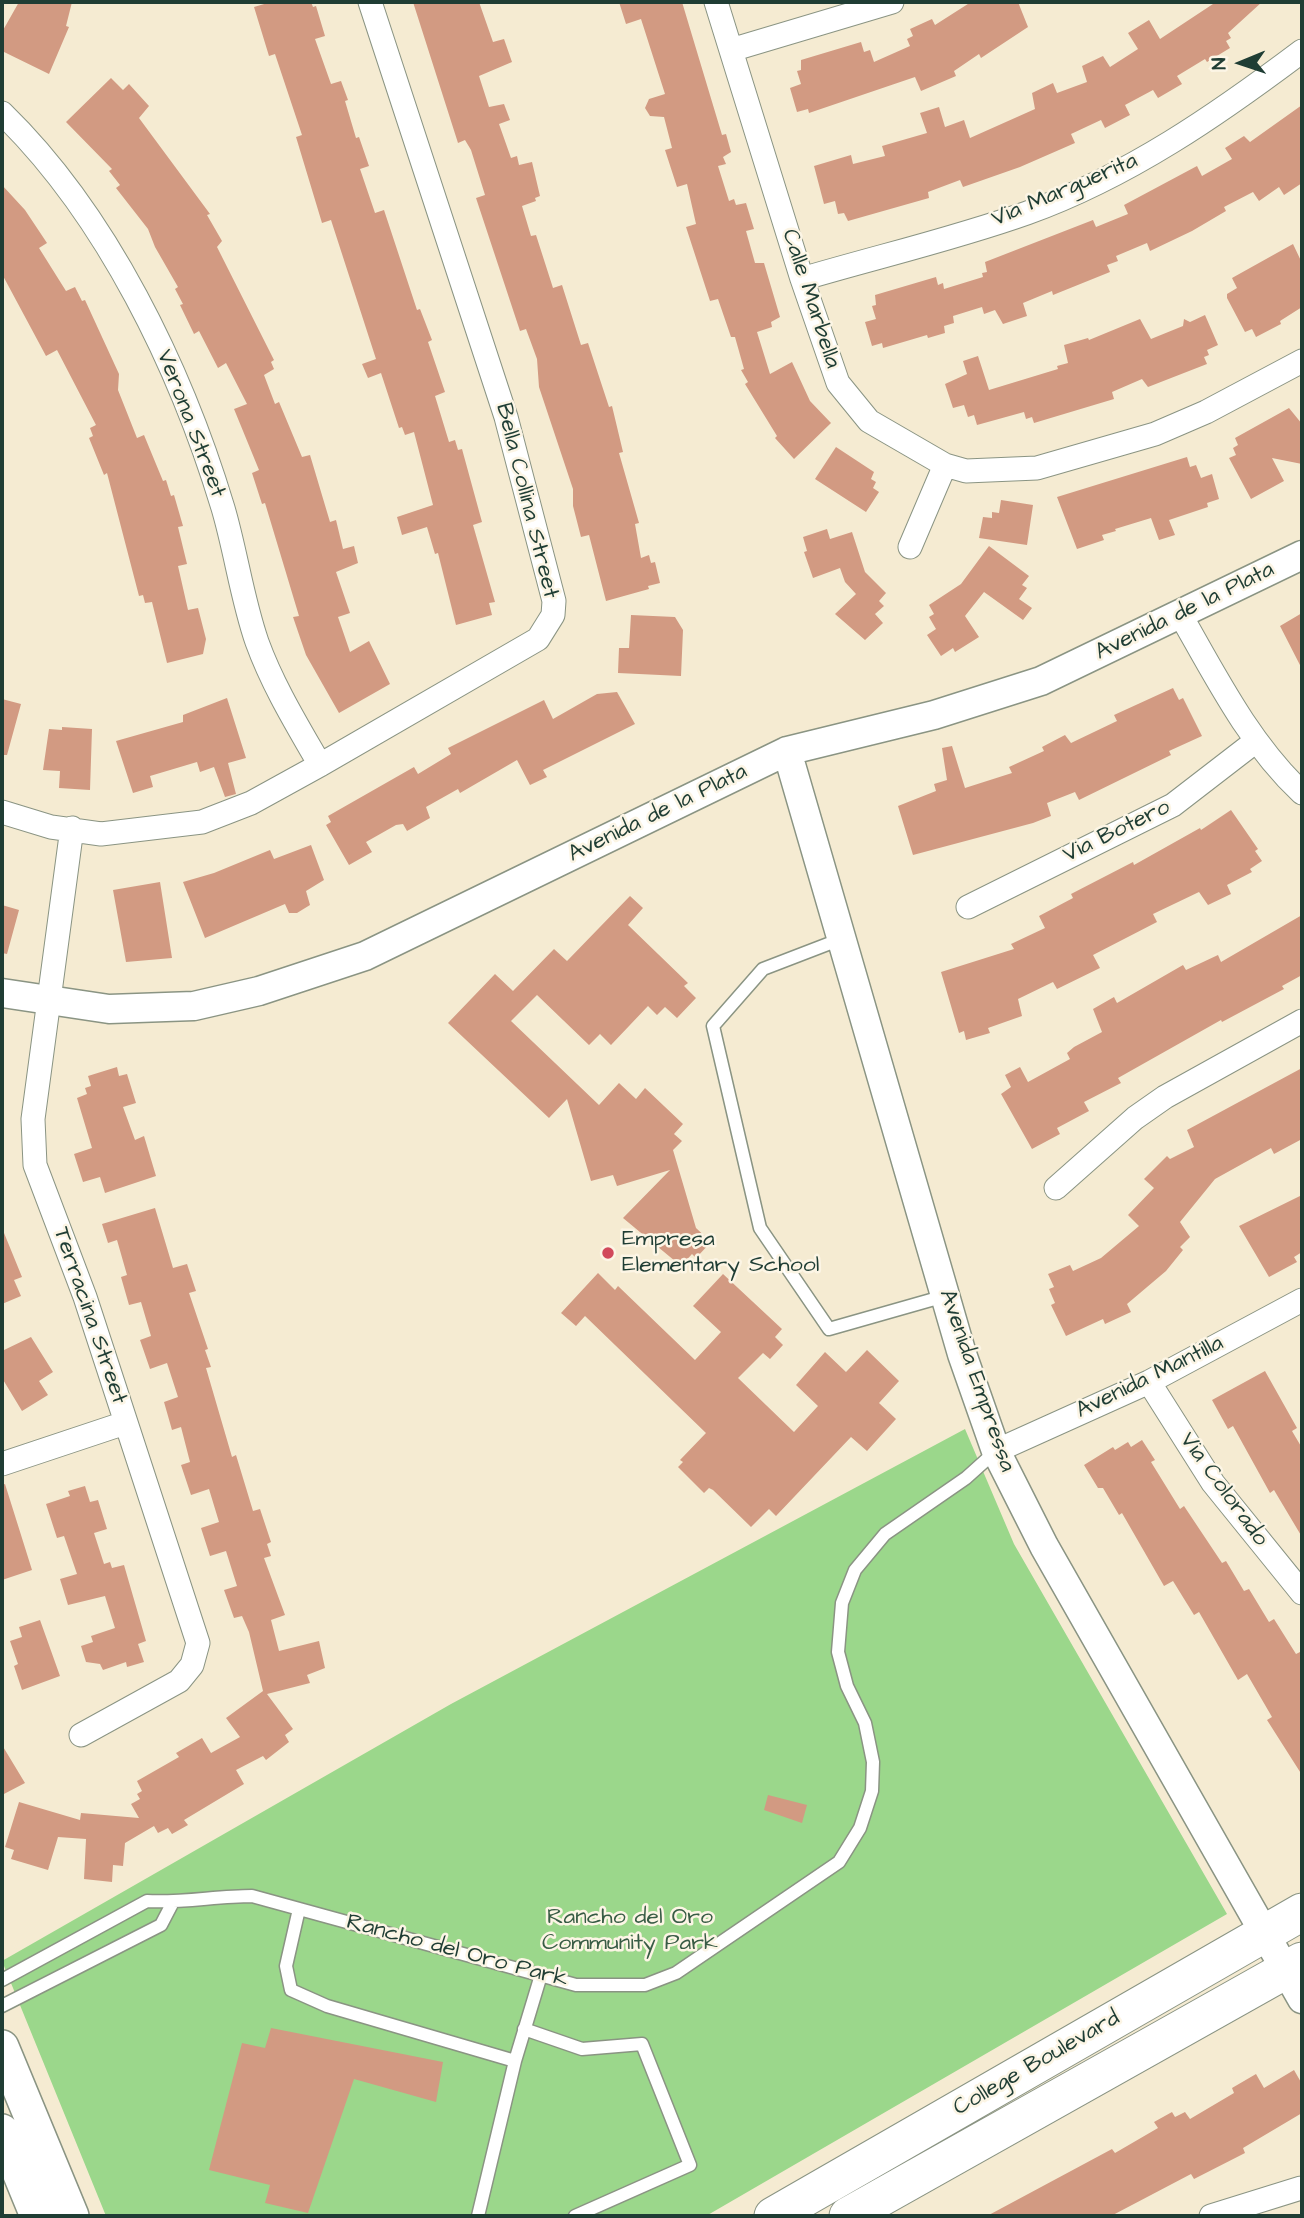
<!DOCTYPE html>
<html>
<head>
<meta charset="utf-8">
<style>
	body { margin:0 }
	#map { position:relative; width:1304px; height:2218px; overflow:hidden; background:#f5ebd2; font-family:"Architects Daughter",sans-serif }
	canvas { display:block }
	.frame { position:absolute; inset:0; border:4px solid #1f3d34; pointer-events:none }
	.north { position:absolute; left:1206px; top:28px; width:70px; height:70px; -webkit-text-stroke:5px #fcf5e5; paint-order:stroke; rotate:268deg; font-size:19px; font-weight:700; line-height:28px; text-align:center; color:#1f3d34 }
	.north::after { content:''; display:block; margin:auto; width:24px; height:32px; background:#1f3d34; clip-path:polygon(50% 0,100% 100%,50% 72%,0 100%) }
</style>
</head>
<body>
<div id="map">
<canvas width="1304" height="2218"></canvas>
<div class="frame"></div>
<div class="north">N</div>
</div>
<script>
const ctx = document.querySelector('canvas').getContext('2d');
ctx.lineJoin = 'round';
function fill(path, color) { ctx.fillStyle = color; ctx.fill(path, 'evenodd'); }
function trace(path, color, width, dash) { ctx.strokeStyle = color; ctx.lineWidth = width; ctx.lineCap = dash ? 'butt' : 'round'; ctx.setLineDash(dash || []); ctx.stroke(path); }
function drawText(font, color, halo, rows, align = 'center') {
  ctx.font = font + ' "Architects Daughter",sans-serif'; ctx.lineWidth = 5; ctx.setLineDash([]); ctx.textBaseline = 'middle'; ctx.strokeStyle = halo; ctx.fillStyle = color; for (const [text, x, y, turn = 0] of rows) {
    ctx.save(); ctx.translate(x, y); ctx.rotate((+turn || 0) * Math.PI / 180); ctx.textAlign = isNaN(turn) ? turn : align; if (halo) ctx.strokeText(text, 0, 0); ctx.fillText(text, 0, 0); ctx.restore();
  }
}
fill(new Path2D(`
	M 965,1429 L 1014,1544 L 1227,1914 L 706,2216 L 106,2216 L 2,1961 L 451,1704 Z`), '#9bd78b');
fill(new Path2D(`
	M 19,2 L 72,2 L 66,26 L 69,27 L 49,74 L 2,51 L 2,32 Z
	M 271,2 L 311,2 L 313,7 L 316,6 L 325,36 L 315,39 L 331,84 L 341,81 L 348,100 L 345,101 L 356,138 L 359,137 L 369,166 L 360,169 L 375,213 L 384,210 L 417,310 L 420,309 L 432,340 L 428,342 L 445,392 L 435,396 L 449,442 L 455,440 L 458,450 L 462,449 L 482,522 L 473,525 L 495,602 L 489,603 L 492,615 L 456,625 L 438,553 L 435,554 L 427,527 L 402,535 L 397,517 L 433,505 L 414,432 L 405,435 L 402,427 L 399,428 L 381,373 L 368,378 L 362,364 L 376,359 L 331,220 L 322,223 L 296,137 L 302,135 L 275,54 L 269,56 L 254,7 Z
	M 413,2 L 479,2 L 493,42 L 504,39 L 512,62 L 479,76 L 489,107 L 504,104 L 510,120 L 499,124 L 511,158 L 517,156 L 519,165 L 532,162 L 540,196 L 535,198 L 536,201 L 522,206 L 531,236 L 536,235 L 553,288 L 562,285 L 581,345 L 588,343 L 609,407 L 612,406 L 623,452 L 619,453 L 639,523 L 635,524 L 641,558 L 649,555 L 651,563 L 655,562 L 660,583 L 648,586 L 649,589 L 606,601 L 589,535 L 581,537 L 573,506 L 573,489 L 539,387 L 537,359 L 526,329 L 520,331 L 476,198 L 485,195 L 471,150 L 465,140 L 458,143 Z
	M 619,2 L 682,2 L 722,135 L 726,134 L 731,152 L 723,157 L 726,164 L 718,166 L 729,201 L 734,199 L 736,205 L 746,203 L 754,229 L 746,231 L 755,263 L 764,263 L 780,317 L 771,322 L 772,327 L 757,332 L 770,374 L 792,362 L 810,401 L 831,423 L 794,459 L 775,438 L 777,436 L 745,384 L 748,382 L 741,370 L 744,369 L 735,337 L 731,337 L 718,299 L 710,301 L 686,227 L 696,224 L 687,184 L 677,187 L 665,150 L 672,148 L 664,117 L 650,116 L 645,108 L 649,99 L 665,94 L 641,19 L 626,24 Z
	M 971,2 L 1018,2 L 1028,27 L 981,58 L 979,54 L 954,71 L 956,76 L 921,91 L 915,77 L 809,113 L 808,109 L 797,112 L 790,88 L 801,84 L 797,71 L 801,70 L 801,60 L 861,42 L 864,52 L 870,50 L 874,62 L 910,46 L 907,39 L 913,36 L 910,29 L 932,19 L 935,25 Z
	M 1216,2 L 1262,2 L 1228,33 L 1231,38 L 1226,41 L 1230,48 L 1207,62 L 1205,59 L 1177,76 L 1182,84 L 1158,98 L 1153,90 L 1125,105 L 1130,115 L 1105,128 L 1101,120 L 1071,134 L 1075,143 L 1020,167 L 963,187 L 960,180 L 928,192 L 929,198 L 848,221 L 844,213 L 838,214 L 835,201 L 824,204 L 814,166 L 851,155 L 853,164 L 885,156 L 882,146 L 927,133 L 920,113 L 939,107 L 945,127 L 964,120 L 970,138 L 1035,109 L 1032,93 L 1053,83 L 1057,93 L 1087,82 L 1082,66 L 1103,56 L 1110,67 L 1138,49 L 1128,33 L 1149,20 L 1160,39 Z
	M 111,78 L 123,90 L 129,84 L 149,106 L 139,118 L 210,214 L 207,215 L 222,241 L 217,247 L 274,360 L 271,362 L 274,369 L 264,375 L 275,404 L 279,402 L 302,457 L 310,455 L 330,522 L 336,520 L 343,549 L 354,546 L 358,563 L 336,572 L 350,613 L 338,617 L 350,652 L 369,641 L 390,684 L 339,713 L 306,655 L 293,617 L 299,616 L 265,503 L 262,504 L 252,473 L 259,470 L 234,409 L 247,404 L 226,363 L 218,368 L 199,331 L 194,334 L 180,305 L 183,304 L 175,289 L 178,287 L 155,247 L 148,229 L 116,188 L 120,185 L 109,171 L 112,169 L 66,122 Z
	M 1302,105 L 1302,183 L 1284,195 L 1279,187 L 1259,201 L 1253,192 L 1224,207 L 1226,211 L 1192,231 L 1150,251 L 1147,243 L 1116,256 L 1118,261 L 1107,265 L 1110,272 L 1053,295 L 1052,291 L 1023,303 L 1027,316 L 1003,324 L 995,310 L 984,314 L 982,307 L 953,316 L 954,323 L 944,326 L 945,333 L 928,338 L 927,335 L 883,348 L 882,343 L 872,346 L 865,322 L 876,319 L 872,306 L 876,305 L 875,295 L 936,277 L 938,285 L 943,283 L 944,289 L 983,277 L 982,273 L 987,272 L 985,262 L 1093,220 L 1096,227 L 1128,214 L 1124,205 L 1197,166 L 1202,176 L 1232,159 L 1225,148 L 1244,136 L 1250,142 Z
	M 2,185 L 25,210 L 47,243 L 39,248 L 66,291 L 75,287 L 82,301 L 85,300 L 119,374 L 118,390 L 137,438 L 144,435 L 163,481 L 166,480 L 171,496 L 174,495 L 183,526 L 178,527 L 187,564 L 178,566 L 188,610 L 198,608 L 206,639 L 203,654 L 167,663 L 152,602 L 145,603 L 143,595 L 139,596 L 107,473 L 104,475 L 89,438 L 93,436 L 90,428 L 96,425 L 57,350 L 46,356 L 2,274 Z
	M 1293,244 L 1302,263 L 1302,307 L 1280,321 L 1281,324 L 1256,337 L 1252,329 L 1245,332 L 1227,298 L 1227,294 L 1237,288 L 1232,278 Z
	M 1205,315 L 1218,345 L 1207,350 L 1209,355 L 1204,357 L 1207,364 L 1148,387 L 1142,379 L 1112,392 L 1114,399 L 1034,423 L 1032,417 L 1026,419 L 1024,412 L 977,425 L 974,415 L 968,417 L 964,405 L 953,408 L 945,384 L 967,374 L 963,361 L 978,356 L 989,390 L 1058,369 L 1057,366 L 1068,363 L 1064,345 L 1088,338 L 1089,340 L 1140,319 L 1151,339 L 1183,326 L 1184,319 L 1190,322 Z
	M 1289,408 L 1302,424 L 1302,464 L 1272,458 L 1284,481 L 1251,499 L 1229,458 L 1236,455 L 1233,448 L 1238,445 L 1235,438 Z
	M 836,447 L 874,472 L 871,479 L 876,482 L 873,488 L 879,492 L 866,512 L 815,479 Z
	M 1187,457 L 1190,467 L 1196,465 L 1201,478 L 1212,474 L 1219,499 L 1207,503 L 1208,507 L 1169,520 L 1175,535 L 1159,540 L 1151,518 L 1115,529 L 1116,531 L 1102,535 L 1104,540 L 1077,549 L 1057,497 Z
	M 1001,500 L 1033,505 L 1027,545 L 979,538 L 983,517 L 992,518 L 992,512 L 999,513 Z
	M 827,529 L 830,539 L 852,532 L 865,572 L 886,593 L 879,601 L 884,606 L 875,614 L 883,623 L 865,640 L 835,614 L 856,594 L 845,582 L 840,568 L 813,578 L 804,552 L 807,551 L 803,537 Z
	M 989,546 L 1029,576 L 1022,585 L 1027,588 L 1019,599 L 1032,608 L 1023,620 L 984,592 L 965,616 L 979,637 L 955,652 L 953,648 L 941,656 L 927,635 L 936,629 L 929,617 L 934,614 L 929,605 L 961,584 Z
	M 1302,613 L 1302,669 L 1280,626 Z
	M 631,615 L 675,617 L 683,630 L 681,676 L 618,673 L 619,648 L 629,648 Z
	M 1173,688 L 1179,700 L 1183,698 L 1202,736 L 1169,751 L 1171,755 L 1079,800 L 1075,792 L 1047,803 L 1051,816 L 1033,823 L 913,855 L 898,806 L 936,791 L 934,784 L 947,780 L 942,748 L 952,746 L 965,788 L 1012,773 L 1009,767 L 1044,751 L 1042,747 L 1065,735 L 1071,743 L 1117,721 L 1114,715 Z
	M 617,692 L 635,724 L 543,770 L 547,777 L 530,785 L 517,760 L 460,793 L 458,789 L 426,807 L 430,818 L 407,831 L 403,824 L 396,825 L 366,842 L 372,852 L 349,865 L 326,825 L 331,822 L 328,816 L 414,767 L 418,774 L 451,754 L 448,748 L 544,700 L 553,719 L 597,694 Z
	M 227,698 L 246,758 L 228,763 L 236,794 L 225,797 L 214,767 L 200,772 L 197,762 L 150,776 L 153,787 L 133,793 L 116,741 L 183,722 L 183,715 Z
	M 2,699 L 21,704 L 7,755 L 2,755 Z
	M 62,727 L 92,729 L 90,790 L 59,788 L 60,771 L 43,770 L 49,729 L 62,730 Z
	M 1231,810 L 1258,849 L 1255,851 L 1262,861 L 1250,869 L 1252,872 L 1227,885 L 1231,894 L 1208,905 L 1199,892 L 1153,914 L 1157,922 L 1093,955 L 1100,968 L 1057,989 L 1053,982 L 1018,999 L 1022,1016 L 988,1028 L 990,1033 L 966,1040 L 964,1031 L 959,1033 L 941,972 L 1014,949 L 1011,944 L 1045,928 L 1039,916 L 1073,898 L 1071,894 L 1133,862 L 1134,865 L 1200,828 L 1201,830 Z
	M 311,845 L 324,880 L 306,891 L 310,905 L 297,913 L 289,913 L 285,904 L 205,938 L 183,882 L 214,873 L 270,850 L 274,859 Z
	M 160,882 L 172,958 L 126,962 L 113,890 Z
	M 630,896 L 643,908 L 628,925 L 688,983 L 684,986 L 696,998 L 677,1018 L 665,1007 L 657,1015 L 648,1006 L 611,1045 L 600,1034 L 589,1045 L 537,995 L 511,1021 L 599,1105 L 619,1083 L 636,1099 L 645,1088 L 683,1124 L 674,1134 L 682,1141 L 673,1150 L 696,1228 L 711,1242 L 696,1258 L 692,1254 L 681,1266 L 623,1218 L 670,1170 L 617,1186 L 613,1175 L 591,1181 L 567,1099 L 549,1118 L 448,1023 L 495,974 L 513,991 L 554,949 L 567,961 Z
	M 2,905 L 19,910 L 7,954 L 2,953 Z
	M 1302,915 L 1302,975 L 1282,986 L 1284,989 L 1222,1022 L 1221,1020 L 1118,1078 L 1121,1083 L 1084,1102 L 1089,1111 L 1057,1128 L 1060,1134 L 1032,1149 L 1001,1094 L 1011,1087 L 1005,1075 L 1020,1067 L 1028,1082 L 1070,1059 L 1067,1053 L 1074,1047 L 1102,1032 L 1093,1009 L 1114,997 L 1117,1003 L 1183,965 L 1186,970 L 1218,955 L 1221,962 Z
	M 117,1067 L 119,1076 L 127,1074 L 136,1103 L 123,1107 L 135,1140 L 144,1136 L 156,1176 L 105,1193 L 100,1177 L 83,1182 L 74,1154 L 92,1148 L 77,1098 L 87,1094 L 85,1088 L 91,1086 L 88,1076 Z
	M 1302,1068 L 1302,1139 L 1274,1154 L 1271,1148 L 1215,1179 L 1180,1222 L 1190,1237 L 1180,1247 L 1183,1250 L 1166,1271 L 1127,1304 L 1131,1312 L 1105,1324 L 1103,1319 L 1066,1336 L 1051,1305 L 1055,1303 L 1049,1289 L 1054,1287 L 1048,1274 L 1070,1265 L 1073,1271 L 1101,1258 L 1139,1226 L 1128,1215 L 1154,1188 L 1144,1179 L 1167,1156 L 1170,1159 L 1194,1147 L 1187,1130 Z
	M 1302,1195 L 1302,1252 L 1294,1257 L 1297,1262 L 1269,1277 L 1239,1226 Z
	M 155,1208 L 173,1268 L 187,1264 L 196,1291 L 189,1293 L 208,1349 L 205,1350 L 211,1367 L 206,1368 L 232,1457 L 236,1455 L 253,1511 L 260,1509 L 271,1542 L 267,1544 L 271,1556 L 264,1558 L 285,1615 L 271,1620 L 279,1651 L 319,1641 L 325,1668 L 307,1675 L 310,1683 L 267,1694 L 293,1729 L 285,1735 L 289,1742 L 266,1760 L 263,1756 L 236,1770 L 244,1784 L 184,1820 L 188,1825 L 172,1834 L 168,1828 L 158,1833 L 154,1826 L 125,1843 L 123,1866 L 113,1865 L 112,1882 L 84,1879 L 86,1839 L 58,1837 L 48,1870 L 11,1859 L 14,1850 L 5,1847 L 19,1802 L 80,1820 L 81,1813 L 139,1818 L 131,1804 L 140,1799 L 137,1794 L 142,1791 L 137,1781 L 179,1757 L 176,1753 L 202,1738 L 211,1753 L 240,1737 L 226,1718 L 263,1691 L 249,1632 L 242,1616 L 234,1618 L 224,1590 L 237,1586 L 226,1551 L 210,1556 L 201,1528 L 219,1522 L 209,1489 L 191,1495 L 181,1465 L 190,1462 L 181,1427 L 172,1430 L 164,1402 L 178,1397 L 167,1363 L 150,1369 L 140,1340 L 151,1336 L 141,1302 L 129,1305 L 121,1277 L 127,1275 L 117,1240 L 108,1243 L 102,1224 Z
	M 2,1228 L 22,1277 L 14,1280 L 21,1296 L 2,1304 Z
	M 598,1273 L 615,1290 L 618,1286 L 695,1360 L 721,1332 L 693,1306 L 723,1274 L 782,1329 L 775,1337 L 783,1345 L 770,1359 L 763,1353 L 738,1378 L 794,1432 L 818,1406 L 796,1385 L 825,1352 L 846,1372 L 867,1350 L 899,1381 L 879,1403 L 896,1419 L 867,1451 L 851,1437 L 776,1516 L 769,1509 L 751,1527 L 713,1490 L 709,1488 L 704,1493 L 678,1467 L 683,1462 L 680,1460 L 706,1433 L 585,1316 L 576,1326 L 561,1313 Z
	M 31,1337 L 53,1372 L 39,1381 L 48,1395 L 22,1411 L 2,1378 L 2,1351 Z
	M 1265,1371 L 1297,1428 L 1292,1431 L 1302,1448 L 1302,1537 L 1274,1490 L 1270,1493 L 1233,1426 L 1228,1429 L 1212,1400 Z
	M 1142,1440 L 1155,1460 L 1151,1462 L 1180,1509 L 1184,1506 L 1222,1563 L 1226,1561 L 1244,1591 L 1249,1589 L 1269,1622 L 1274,1619 L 1296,1654 L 1302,1651 L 1302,1775 L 1267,1720 L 1272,1717 L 1247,1674 L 1238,1680 L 1199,1612 L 1194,1615 L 1173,1581 L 1164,1586 L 1122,1513 L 1119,1515 L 1103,1488 L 1098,1488 L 1084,1465 L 1113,1447 L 1115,1450 L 1128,1442 L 1131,1447 Z
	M 5,1484 L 32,1570 L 2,1580 L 2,1485 Z
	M 85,1486 L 90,1502 L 98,1500 L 107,1529 L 94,1533 L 104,1564 L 110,1562 L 112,1568 L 124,1565 L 146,1641 L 138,1644 L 144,1662 L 127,1667 L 126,1662 L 103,1670 L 100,1664 L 86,1662 L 81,1646 L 93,1642 L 91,1636 L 115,1628 L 105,1596 L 68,1605 L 60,1579 L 77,1574 L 64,1536 L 57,1538 L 46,1504 L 70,1496 L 68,1491 Z
	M 40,1620 L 60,1676 L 22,1690 L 14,1666 L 18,1664 L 10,1641 L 22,1637 L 19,1627 Z
	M 2,1745 L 25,1783 L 2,1795 Z
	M 768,1795 L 807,1805 L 802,1823 L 764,1810 Z
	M 271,2028 L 443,2062 L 436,2102 L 354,2079 L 308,2213 L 265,2203 L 270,2185 L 209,2170 L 242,2043 L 265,2048 Z
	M 1294,2070 L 1302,2084 L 1302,2113 L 1243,2148 L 1245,2153 L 1194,2179 L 1191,2174 L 1111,2216 L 987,2216 L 1112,2149 L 1115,2153 L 1158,2128 L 1154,2122 L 1172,2112 L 1175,2117 L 1185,2112 L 1190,2119 L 1234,2093 L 1232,2088 L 1256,2074 L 1264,2088 Z`), '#d29a82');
const service = new Path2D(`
	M 841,939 L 763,969 L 713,1026 L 760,1228 L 829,1329 L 945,1296
	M 299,1909 L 286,1966 L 291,1990 L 327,2006 L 515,2061
	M 2,1980 L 147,1901 C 182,1903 217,1896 252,1896 L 576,1985 L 645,1985 L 676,1973 L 839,1862 L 860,1828 L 872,1791 L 873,1762 L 865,1723 L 847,1686 L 838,1652 L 842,1603 L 855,1570 L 885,1534 L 966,1478 L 996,1451
	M 2,2006 L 161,1925 L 173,1902
	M 524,2029 L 582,2049 L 642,2044 L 690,2165 L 575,2216
	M 478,2216 L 515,2061 L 541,1975`);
const minor = new Path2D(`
	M 716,2 L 802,279 L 838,383 L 869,421 L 945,465 L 966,471 L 1037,468 L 1155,434 L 1206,412 L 1302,361
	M 731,50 L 892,2
	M 2,113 C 107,215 181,369 223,508 C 236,552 242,599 257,642 C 273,686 297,725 320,765
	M 802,279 C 876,257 954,239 1027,213 C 1129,176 1217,115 1302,51
	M 910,547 L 945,465
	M 1180,614 C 1216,677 1249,743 1302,793
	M 2,812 L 51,827 L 101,834 L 202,822 L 251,803 L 320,765 L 538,639 L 553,615 L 554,601 L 506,417 L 370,2
	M 72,828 L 33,1119 L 35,1165 L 85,1297 L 198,1643 L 192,1665 L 179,1681 L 81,1735
	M 968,907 L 1173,805 L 1256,741
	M 1056,1188 L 1135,1118 L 1165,1097 L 1302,1021
	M 1149,1382 L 1213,1483 L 1302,1593
	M 996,1451 L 1149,1382 L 1302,1300
	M 2,1464 L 125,1423
	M 1211,2216 L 1301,2188`);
const tertiary = new Path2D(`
	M 787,751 L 962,1354 L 996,1451 L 1044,1546 L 1302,1999
	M 2,993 L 109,1009 L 194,1006 L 259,991 L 365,956 L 787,751 L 934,715 L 1041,681 L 1302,555`);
const secondary = new Path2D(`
	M 2,2047 L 72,2216
	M 2,2131 L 37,2216`);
const primary = new Path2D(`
	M 773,2216 L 1302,1912
	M 848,2216 L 1302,1961`);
trace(service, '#8a9483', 15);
trace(minor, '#8a9483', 25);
trace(tertiary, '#8a9483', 31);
trace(secondary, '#8a9483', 36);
trace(primary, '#8a9483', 39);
trace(service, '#fff', 12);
trace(minor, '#fff', 23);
trace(tertiary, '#fff', 28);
trace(secondary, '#fff', 33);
trace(primary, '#fff', 37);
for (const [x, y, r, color] of [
	[608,1253,7,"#d1495b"]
]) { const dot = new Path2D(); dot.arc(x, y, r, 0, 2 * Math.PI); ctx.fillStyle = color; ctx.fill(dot); trace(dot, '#fcf5e5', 2.5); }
drawText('23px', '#1f3d34', '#fcf5e5', [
	["Via Marguerita",1065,191,-23],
	["Calle Marbella",810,299,72],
	["Verona Street",190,424,69],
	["Bella Collina Street",526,501,76],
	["Avenida de la Plata",1185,612,-26],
	["Avenida de la Plata",658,814,-26],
	["Via Botero",1117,832,-26],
	["Terracina Street",89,1316,71],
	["Avenida Mantilla",1150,1378,-26],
	["Avenida Empressa",976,1381,71],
	["Via Colorado",1223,1490,54],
	["Rancho del Oro Park",457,1952,15],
	["College Boulevard",1037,2064,-30]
]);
drawText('23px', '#1f3d34', '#fcf5e5', [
	["Empresa",622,1240],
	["Elementary School",622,1266]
], 'left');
drawText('23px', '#385c45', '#fcf5e5', [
	["Rancho del Oro",630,1918],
	["Community Park",630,1944]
]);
</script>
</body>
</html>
